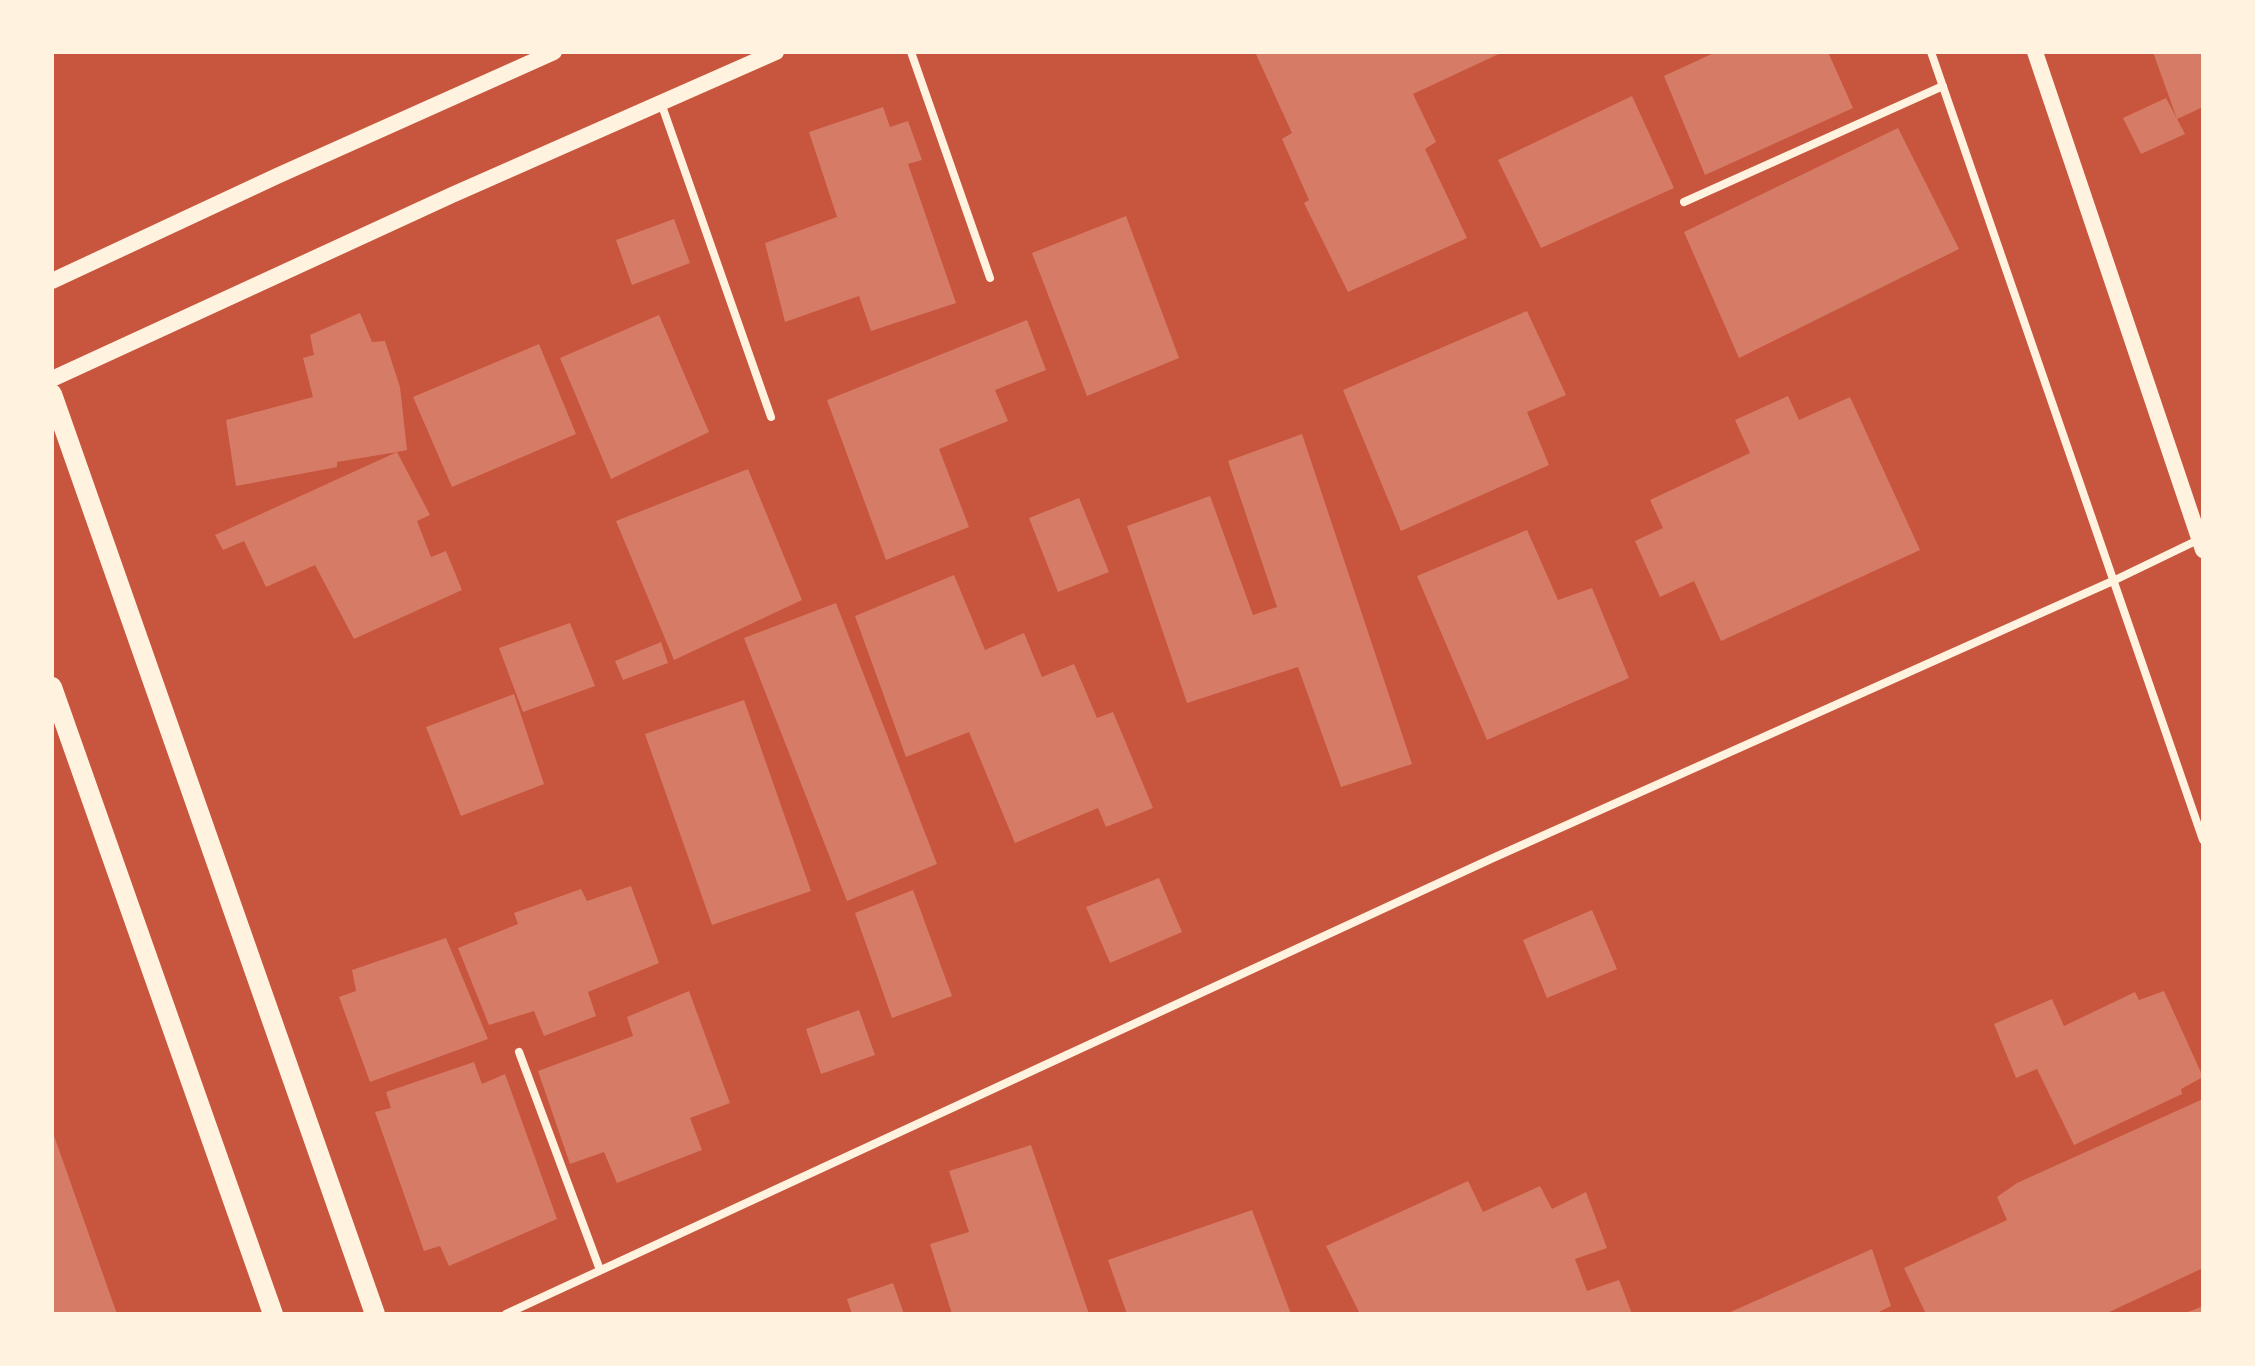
<!DOCTYPE html>
<html>
<head>
<meta charset="utf-8">
<style>
	body { margin:0 }
	#map { position:relative; width:2255px; height:1366px; overflow:hidden; background:#c8553d; font-family:"Fira Sans",sans-serif }
	canvas { display:block }
	.frame { position:absolute; inset:0; border:54px solid #fff3e0; pointer-events:none }
</style>
</head>
<body>
<div id="map">
<canvas width="2255" height="1366"></canvas>
<div class="frame"></div>
</div>
<script>
const ctx = document.querySelector('canvas').getContext('2d');
ctx.lineJoin = 'round';
function fill(path, color) { ctx.fillStyle = color; ctx.fill(path, 'evenodd'); }
function trace(path, color, width, dash) { ctx.strokeStyle = color; ctx.lineWidth = width; ctx.lineCap = dash ? 'butt' : 'round'; ctx.setLineDash(dash || []); ctx.stroke(path); }
fill(new Path2D(`
	M 1255,52 L 1503,52 L 1413,94 L 1436,142 L 1425,149 L 1467,238 L 1348,292 L 1304,203 L 1309,200 L 1282,139 L 1292,133 Z
	M 1716,52 L 1828,52 L 1853,108 L 1705,175 L 1664,76 Z
	M 2153,52 L 2203,52 L 2203,107 L 2177,119 Z
	M 1632,96 L 1674,188 L 1541,248 L 1498,160 Z
	M 2166,98 L 2185,134 L 2141,154 L 2123,118 Z
	M 883,107 L 890,127 L 908,121 L 922,160 L 908,164 L 956,303 L 871,331 L 859,296 L 785,322 L 765,243 L 837,217 L 809,132 Z
	M 1898,128 L 1959,249 L 1739,358 L 1684,232 Z
	M 1126,216 L 1179,358 L 1087,396 L 1032,253 Z
	M 674,219 L 690,263 L 632,285 L 616,240 Z
	M 1527,311 L 1566,395 L 1527,412 L 1549,465 L 1401,531 L 1343,390 Z
	M 360,313 L 372,342 L 385,341 L 400,387 L 407,450 L 397,452 L 430,515 L 417,521 L 431,557 L 446,551 L 462,590 L 354,639 L 315,565 L 266,587 L 244,541 L 223,550 L 215,535 L 397,452 L 337,462 L 337,467 L 236,486 L 226,420 L 313,397 L 303,358 L 314,355 L 310,335 Z
	M 659,315 L 709,432 L 611,479 L 560,358 Z
	M 1027,320 L 1046,370 L 995,390 L 1008,421 L 939,449 L 969,527 L 886,560 L 827,400 Z
	M 539,344 L 576,434 L 452,487 L 413,397 Z
	M 1788,396 L 1799,420 L 1850,397 L 1920,550 L 1721,641 L 1694,581 L 1660,597 L 1635,541 L 1663,528 L 1650,500 L 1750,453 L 1735,420 Z
	M 1302,434 L 1412,764 L 1341,787 L 1298,667 L 1187,703 L 1127,526 L 1210,496 L 1253,615 L 1277,607 L 1228,461 Z
	M 748,469 L 802,600 L 674,660 L 616,521 Z
	M 1079,498 L 1109,572 L 1058,592 L 1029,518 Z
	M 1527,530 L 1558,600 L 1592,588 L 1629,678 L 1487,740 L 1417,576 Z
	M 954,575 L 985,650 L 1024,633 L 1042,677 L 1074,664 L 1097,718 L 1113,712 L 1153,808 L 1106,827 L 1098,808 L 1015,843 L 969,732 L 906,757 L 855,616 Z
	M 836,603 L 937,864 L 847,901 L 744,638 Z
	M 570,623 L 595,686 L 523,712 L 499,648 Z
	M 661,642 L 668,663 L 623,680 L 615,661 Z
	M 514,694 L 544,784 L 461,816 L 426,727 Z
	M 744,700 L 811,891 L 712,925 L 645,734 Z
	M 1159,878 L 1182,932 L 1110,963 L 1086,907 Z
	M 631,886 L 659,963 L 588,992 L 596,1016 L 544,1036 L 534,1011 L 489,1025 L 458,948 L 518,924 L 514,913 L 581,889 L 587,901 Z
	M 913,890 L 952,996 L 892,1018 L 855,913 Z
	M 1592,910 L 1617,969 L 1547,998 L 1523,940 Z
	M 446,938 L 488,1039 L 370,1082 L 339,997 L 356,991 L 352,970 Z
	M 689,991 L 730,1103 L 690,1118 L 702,1150 L 617,1183 L 604,1152 L 570,1164 L 538,1071 L 633,1036 L 627,1017 Z
	M 2164,991 L 2203,1077 L 2181,1089 L 2182,1094 L 2074,1145 L 2037,1069 L 2016,1078 L 1994,1024 L 2052,999 L 2064,1026 L 2135,992 L 2139,1000 Z
	M 859,1010 L 875,1055 L 821,1074 L 806,1029 Z
	M 474,1062 L 482,1084 L 505,1074 L 557,1219 L 449,1266 L 440,1246 L 424,1251 L 375,1112 L 391,1108 L 386,1092 Z
	M 2203,1099 L 2203,1268 L 2105,1314 L 1926,1314 L 1904,1268 L 2007,1220 L 1997,1197 L 2017,1183 Z
	M 52,1130 L 117,1314 L 52,1314 Z
	M 1031,1145 L 1089,1314 L 952,1314 L 930,1244 L 969,1232 L 949,1171 Z
	M 1468,1181 L 1483,1212 L 1540,1186 L 1552,1209 L 1586,1192 L 1607,1248 L 1575,1259 L 1587,1291 L 1619,1280 L 1632,1314 L 1360,1314 L 1326,1246 Z
	M 1252,1210 L 1291,1314 L 1127,1314 L 1108,1260 Z
	M 1872,1249 L 1891,1306 L 1875,1314 L 1726,1314 Z
	M 893,1283 L 904,1314 L 852,1314 L 847,1299 Z
	M 2203,1306 L 2203,1314 L 2183,1314 Z`), '#d67c66');
trace(new Path2D(`
	M 911,52 L 990,278
	M 1931,52 L 2203,840
	M 661,103 L 771,417
	M 1684,202 L 1943,86
	M 519,1052 L 600,1270
	M 506,1314 L 1493,858 L 2115,580 L 2202,538`), '#fff3e0', 8);
trace(new Path2D(`
	M 2035,52 L 2203,550
	M 52,281 L 277,176 L 554,52
	M 52,379 L 452,195 L 776,52`), '#fff3e0', 16);
trace(new Path2D(`
	M 52,394 L 375,1314
	M 52,687 L 273,1314`), '#fff3e0', 20);
</script>
</body>
</html>
